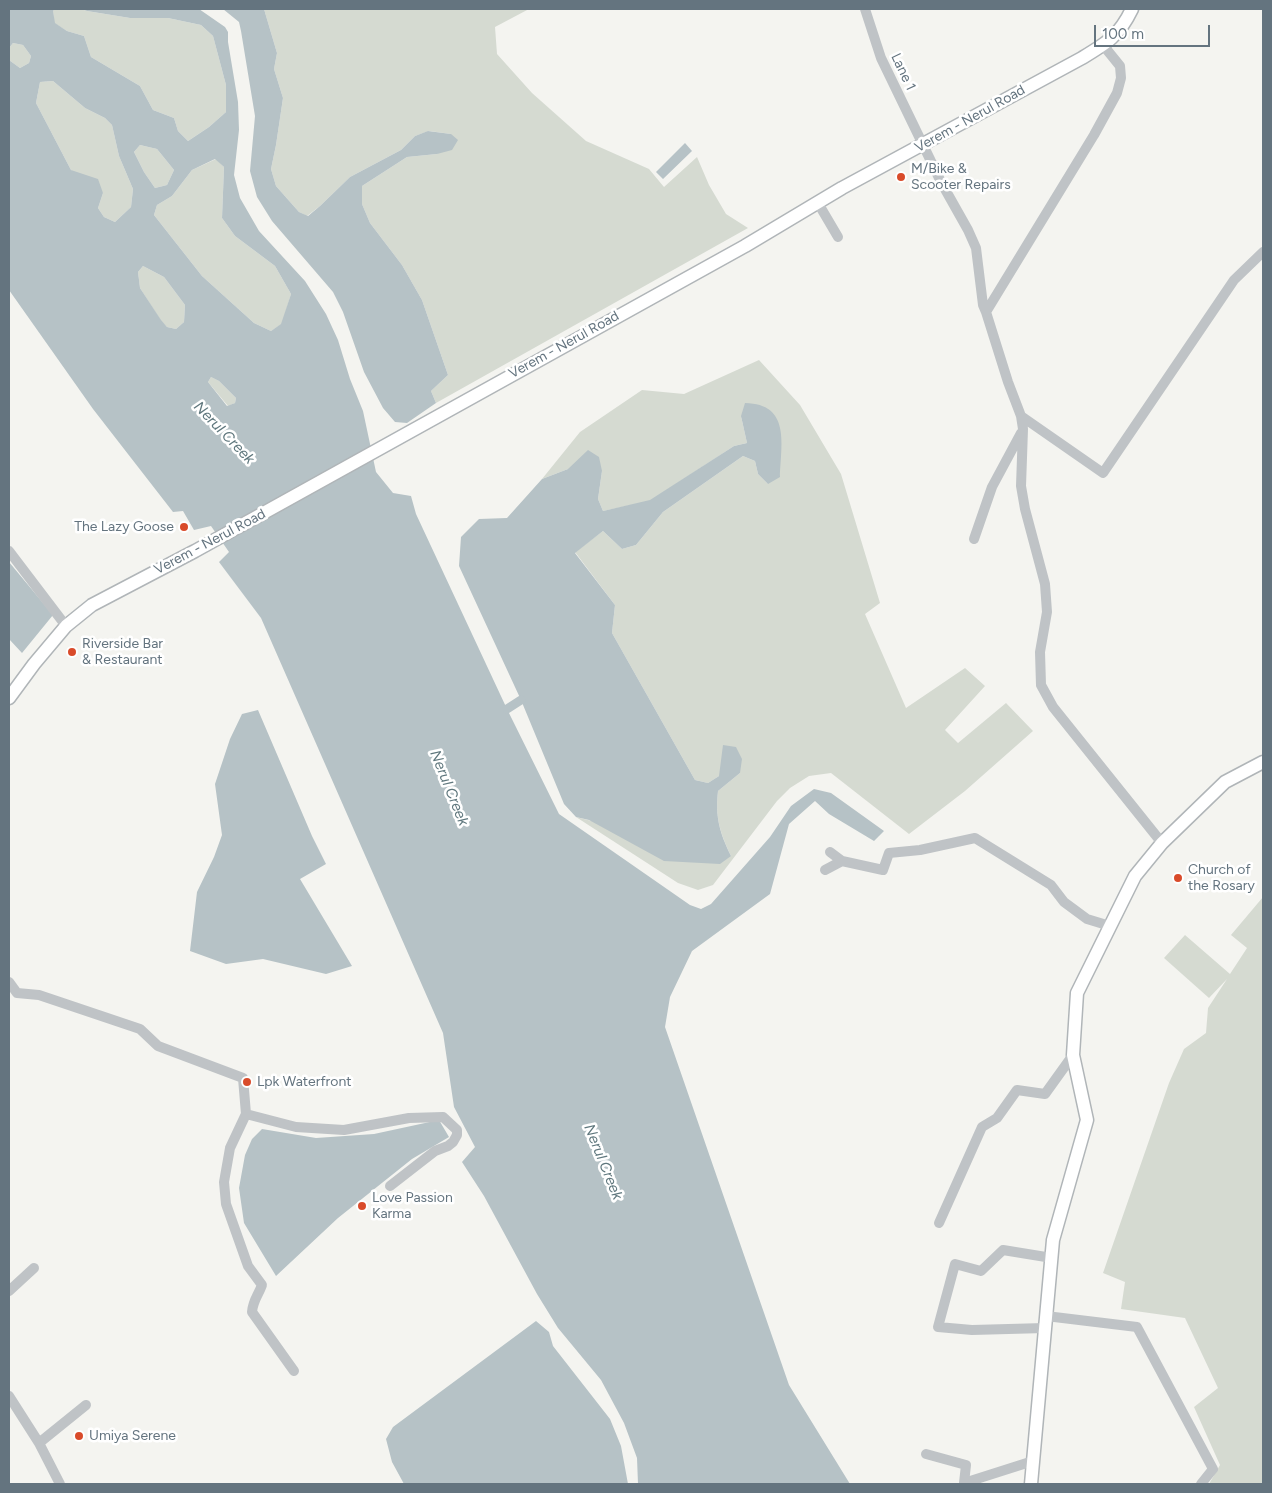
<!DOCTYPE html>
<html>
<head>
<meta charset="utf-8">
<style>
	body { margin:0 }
	#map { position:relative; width:1272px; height:1493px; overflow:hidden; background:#f4f4f0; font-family:Figtree,sans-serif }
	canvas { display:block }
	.frame { position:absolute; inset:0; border:10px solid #64747f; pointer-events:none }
	.scale { position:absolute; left:1094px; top:25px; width:116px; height:22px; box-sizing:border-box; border:2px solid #64747f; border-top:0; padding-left:6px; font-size:15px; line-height:18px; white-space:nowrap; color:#64747f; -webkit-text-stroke:4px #fff; paint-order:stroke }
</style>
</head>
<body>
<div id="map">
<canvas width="1272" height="1493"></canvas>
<div class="frame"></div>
<div class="scale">100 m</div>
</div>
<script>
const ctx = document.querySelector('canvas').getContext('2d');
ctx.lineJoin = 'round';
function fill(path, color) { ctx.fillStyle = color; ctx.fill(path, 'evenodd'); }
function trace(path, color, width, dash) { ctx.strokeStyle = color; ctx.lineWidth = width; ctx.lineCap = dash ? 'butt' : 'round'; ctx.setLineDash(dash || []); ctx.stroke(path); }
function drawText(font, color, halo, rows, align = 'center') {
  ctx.font = font + ' Figtree,sans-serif'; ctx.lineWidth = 5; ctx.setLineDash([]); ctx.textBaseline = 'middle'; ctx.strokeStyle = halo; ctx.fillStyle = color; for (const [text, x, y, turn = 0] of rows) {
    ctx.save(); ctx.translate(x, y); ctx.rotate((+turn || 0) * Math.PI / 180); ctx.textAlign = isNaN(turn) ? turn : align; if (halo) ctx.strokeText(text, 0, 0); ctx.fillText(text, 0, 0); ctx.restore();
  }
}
fill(new Path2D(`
	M 55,9 L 81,9 L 87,11 L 130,18 L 168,18 L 201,25 L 213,36 L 226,85 L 226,112 L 209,127 L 188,141 L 178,131 L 174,118 L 153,110 L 140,86 L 91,57 L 84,36 L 67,31 L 54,23 L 53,11 Z
	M 264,9 L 529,9 L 495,27 L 497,54 L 532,93 L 586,141 L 649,169 L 664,187 L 697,157 L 709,185 L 726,214 L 748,228 L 436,403 L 431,391 L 448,375 L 422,300 L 402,265 L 370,223 L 362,204 L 362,186 L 407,157 L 437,154 L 451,134 L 429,131 L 415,136 L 401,150 L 350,177 L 320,206 L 307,216 L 299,212 L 276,186 L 271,169 L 276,145 L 283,98 L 274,69 L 277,53 Z
	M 13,43 L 23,45 L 31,56 L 29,63 L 20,68 L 9,60 L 9,48 Z
	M 53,81 L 85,108 L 105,118 L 112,125 L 119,156 L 133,189 L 131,207 L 115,222 L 104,217 L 98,208 L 103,193 L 71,170 L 36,103 L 40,82 Z
	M 140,145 L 157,149 L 174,170 L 167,185 L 155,188 L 144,172 L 134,152 Z
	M 216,159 L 224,167 L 222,218 L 235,236 L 275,266 L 291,294 L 282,324 L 271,331 L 254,323 L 202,276 L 154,215 L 157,205 L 172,196 L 192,170 Z
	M 143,266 L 164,277 L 185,305 L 184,322 L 176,329 L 167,327 L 161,321 L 140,288 L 138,272 Z
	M 759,360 L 800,405 L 841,474 L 880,603 L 865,614 L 906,708 L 965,668 L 985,686 L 945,730 L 958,743 L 1006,703 L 1033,731 L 965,791 L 909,834 L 831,773 L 809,776 L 790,788 L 777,801 L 713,885 L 698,890 L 678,883 L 576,817 L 731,856 C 720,832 715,818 718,791 L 740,773 L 719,776 L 708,783 L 695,780 L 612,633 L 615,605 L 575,552 L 603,531 L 622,549 L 636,545 L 663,512 L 743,456 L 755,461 L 758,474 L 768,484 L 741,416 L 747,443 L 734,446 L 650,501 L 603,511 L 598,499 L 602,471 L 568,469 L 542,479 L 580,432 L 642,390 L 684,394 Z
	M 211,377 L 219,381 L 236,398 L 235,403 L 228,406 L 208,382 Z
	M 1263,897 L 1263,1484 L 1209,1484 L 1220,1465 L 1194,1407 L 1218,1388 L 1185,1318 L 1121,1309 L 1125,1282 L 1103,1273 L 1169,1083 L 1184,1049 L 1206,1033 L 1208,1008 L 1227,979 L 1209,998 L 1164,958 L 1185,935 L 1230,974 L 1247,948 L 1231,935 Z`), '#d5dad1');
fill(new Path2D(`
	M 9,9 L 55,9 L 53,11 L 55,23 L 67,31 L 84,36 L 91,57 L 140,86 L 153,110 L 174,118 L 178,131 L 188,141 L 209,127 L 226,112 L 226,85 L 213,36 L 201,25 L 168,18 L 130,18 L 87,11 L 81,9 L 199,9 L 225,27 L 228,32 L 228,42 L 238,102 L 239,130 L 234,175 L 240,198 L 259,231 L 305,281 L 326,314 L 338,340 L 350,379 L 363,411 L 376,472 L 393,493 L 411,496 L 416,514 L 507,709 L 559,814 L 690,905 L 701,909 L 711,904 L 770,837 L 791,806 L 814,789 L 831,793 L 884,831 L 874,841 L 829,814 L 815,801 L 789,824 L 770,894 L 692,951 L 670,997 L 665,1027 L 789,1385 L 850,1484 L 638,1484 L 637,1458 L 624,1423 L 601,1380 L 558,1328 L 537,1294 L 484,1196 L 462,1162 L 475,1147 L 454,1107 L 443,1033 L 261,618 L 219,562 L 229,552 L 211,526 L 194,530 L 183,511 L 173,512 L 93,409 L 9,290 L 9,57 L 9,60 L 20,68 L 29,63 L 31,56 L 23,45 L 13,43 L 9,48 ZM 53,81 L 85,108 L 105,118 L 112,125 L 119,156 L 133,189 L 131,207 L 115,222 L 104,217 L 98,208 L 103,193 L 98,179 L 71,170 L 36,103 L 40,82 ZM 140,145 L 157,149 L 174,170 L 167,185 L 155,188 L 144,172 L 134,152 ZM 215,159 L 224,167 L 222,218 L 235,236 L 275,266 L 291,294 L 281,324 L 271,331 L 254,323 L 202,276 L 154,215 L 157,205 L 172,196 L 192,170 ZM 143,266 L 164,277 L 185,305 L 184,322 L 176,329 L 167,327 L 161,320 L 140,288 L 138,272 ZM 211,377 L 219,381 L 236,398 L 235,403 L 227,406 L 208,382 Z
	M 223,9 L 264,9 L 277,53 L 274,69 L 283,98 L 276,145 L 271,169 L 276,186 L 299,212 L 308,216 L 320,206 L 350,177 L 401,150 L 415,136 L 428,131 L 451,134 L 458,140 L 452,150 L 437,154 L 407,157 L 362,186 L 362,204 L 370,223 L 402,265 L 422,300 L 448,375 L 431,391 L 436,403 L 407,423 L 395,422 L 383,408 L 364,372 L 343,312 L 333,292 L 272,221 L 257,197 L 250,171 L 255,116 L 241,31 L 239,22 Z
	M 685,143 L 692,151 L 663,179 L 656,172 Z
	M 745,403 C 791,404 781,444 780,477 L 768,484 L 758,474 L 755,461 L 743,456 L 663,512 L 636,545 L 622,549 L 603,531 L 575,553 L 615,605 L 612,633 L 695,780 L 708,783 L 719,776 L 723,745 L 736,747 L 742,759 L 740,773 L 718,791 C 715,818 720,833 731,856 L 720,864 L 664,861 L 589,820 L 576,817 L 564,804 L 521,700 L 459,566 L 461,537 L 479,519 L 507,518 L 542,479 L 568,469 L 588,450 L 599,457 L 602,471 L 598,499 L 603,511 L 650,500 L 734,446 L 747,443 L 741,416 Z
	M 9,562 L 53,615 L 22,653 L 9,639 Z
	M 258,710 L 312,836 L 326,864 L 300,879 L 352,966 L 326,974 L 263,959 L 226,964 L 190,951 L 197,892 L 214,857 L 222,835 L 215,784 L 230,739 L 242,714 Z
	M 439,1120 L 449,1137 L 412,1159 L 338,1218 L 276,1276 L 244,1223 L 239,1188 L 245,1155 L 252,1139 L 262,1129 L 316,1138 L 374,1134 Z
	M 536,1321 L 549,1332 L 553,1346 L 610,1419 L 621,1446 L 628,1484 L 404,1484 L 392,1462 L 386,1439 L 393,1427 Z`), '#b6c2c6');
trace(new Path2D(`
	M 507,709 L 521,700`), '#b6c2c6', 9);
const major = new Path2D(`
	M 9,698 L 34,664 L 66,626 L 92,605 L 195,551 L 745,246 L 842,188 L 1082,58 C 1107,43 1119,36 1132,9
	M 1031,1484 L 1053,1240 L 1087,1120 L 1073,1055 L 1077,993 L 1135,876 L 1162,843 L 1225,782 L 1263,762`);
trace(major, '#b0b5b8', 15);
trace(new Path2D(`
	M 865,9 L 881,58 L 941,182 L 968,230 L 976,248 L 983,305 L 986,312
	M 1103,45 L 1120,66 L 1121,78 L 1117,93 L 1094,135 L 986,312 L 1008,382 L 1021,416 L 1023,429 L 1021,486 L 1025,509 L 1045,584 L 1047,612 L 1040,652 L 1041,685 L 1053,707 L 1162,843
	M 818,203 L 838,237
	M 1021,416 L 1103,473 L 1234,280 L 1263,252
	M 974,539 L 992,487 L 1021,433
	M 9,551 L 66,626
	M 830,852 L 842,861
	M 825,870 L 842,861 L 883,870 L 889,853 L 920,850 L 975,838 L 1051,885 L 1064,902 L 1087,919 L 1110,926
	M 9,982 L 17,993 L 39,995 L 140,1029 L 158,1046 L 243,1078 L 246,1114 L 296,1127 L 344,1130 L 409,1118 L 443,1117 L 457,1130 L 457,1135 L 453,1142 L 448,1146 L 435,1151 L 390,1186
	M 246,1114 L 230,1148 L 224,1182 L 226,1204 L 248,1266 L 262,1285 C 258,1296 253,1300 252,1312 L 294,1371
	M 939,1223 L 982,1127 L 997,1118 L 1017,1090 L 1045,1094 L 1073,1055
	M 9,1291 L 34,1268
	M 1046,1316 L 1137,1327 L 1213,1469 L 1201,1484
	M 1045,1328 L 972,1330 L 938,1327 L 955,1264 L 981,1271 L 1003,1250 L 1052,1258
	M 9,1396 L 39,1443 L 60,1484
	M 39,1443 L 86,1405
	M 926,1454 L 966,1465 L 964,1483 L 1033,1461`), '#bfc3c6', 10);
trace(major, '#fff', 12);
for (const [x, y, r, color] of [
	[901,177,5,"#d94b2a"],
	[184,527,5,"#d94b2a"],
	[72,652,5,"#d94b2a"],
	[1178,878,5,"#d94b2a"],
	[247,1082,5,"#d94b2a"],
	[362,1206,5,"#d94b2a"],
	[79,1436,5,"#d94b2a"]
]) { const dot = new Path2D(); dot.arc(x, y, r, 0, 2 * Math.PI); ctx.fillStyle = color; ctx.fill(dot); trace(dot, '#fff', 2); }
drawText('14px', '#64747f', '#fff', [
	["Lane 1",903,72,65],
	["Verem - Nerul Road",970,119,-29],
	["Verem - Nerul Road",564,345,-29],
	["Verem - Nerul Road",210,542,-28]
]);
drawText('14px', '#64747f', '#fff', [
	["M/Bike &",911,169],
	["Scooter Repairs",911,185],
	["The Lazy Goose",174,527,"right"],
	["Riverside Bar",82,644],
	["& Restaurant",82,660],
	["Church of",1188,870],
	["the Rosary",1188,886],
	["Lpk Waterfront",257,1082],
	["Love Passion",372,1198],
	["Karma",372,1214],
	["Umiya Serene",89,1436]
], 'left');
drawText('italic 15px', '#5f777d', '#fff', [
	["Nerul Creek",224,433,46],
	["Nerul Creek",449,788,68],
	["Nerul Creek",603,1162,68]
]);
</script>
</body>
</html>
